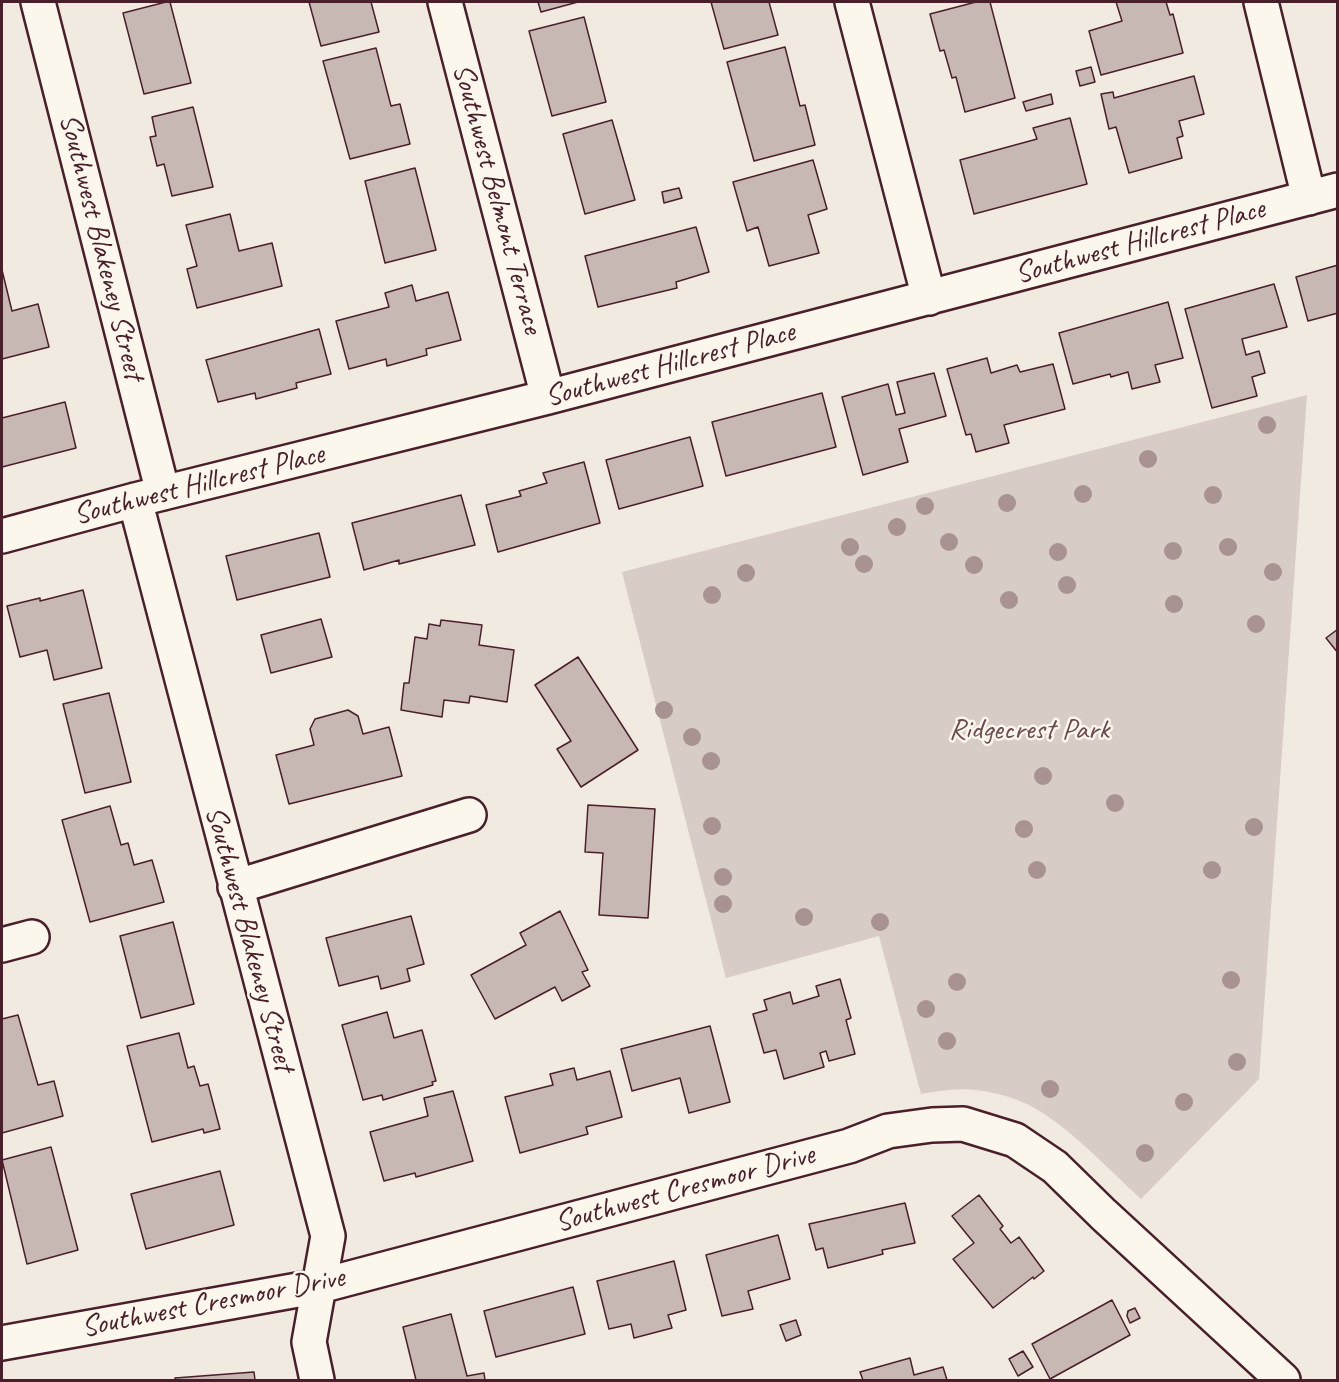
<!DOCTYPE html>
<html>
<head>
<meta charset="utf-8">
<style>
	body { margin:0 }
	#map { position:relative; width:1339px; height:1382px; overflow:hidden; background:#f0eae0; font-family:Caveat,sans-serif }
	canvas { display:block }
	.frame { position:absolute; inset:0; border:3px solid #4a1f2b; pointer-events:none }
</style>
</head>
<body>
<div id="map">
<canvas width="1339" height="1382"></canvas>
<div class="frame"></div>
</div>
<script>
const ctx = document.querySelector('canvas').getContext('2d');
ctx.lineJoin = 'round';
function fill(path, color) { ctx.fillStyle = color; ctx.fill(path, 'evenodd'); }
function trace(path, color, width, dash) { ctx.strokeStyle = color; ctx.lineWidth = width; ctx.lineCap = dash ? 'butt' : 'round'; ctx.setLineDash(dash || []); ctx.stroke(path); }
function drawText(font, color, halo, rows, align = 'center') {
  ctx.font = font + ' Caveat,sans-serif'; ctx.lineWidth = 5; ctx.setLineDash([]); ctx.textBaseline = 'middle'; ctx.strokeStyle = halo; ctx.fillStyle = color; for (const [text, x, y, turn = 0] of rows) {
    ctx.save(); ctx.translate(x, y); ctx.rotate((+turn || 0) * Math.PI / 180); ctx.textAlign = isNaN(turn) ? turn : align; if (halo) ctx.strokeText(text, 0, 0); ctx.fillText(text, 0, 0); ctx.restore();
  }
}
fill(new Path2D(`
	M 1307,395 L 1259,1079 L 1141,1199 C 1107,1168 1069,1126 1029,1105 C 1013,1097 993,1092 976,1090 C 957,1088 939,1091 921,1094 L 879,936 L 726,978 L 622,572 Z`), '#d8ccc6');
const building = new Path2D(`
	M 166,2 L 170,2 L 191,83 L 144,94 L 123,13 Z
	M 309,2 L 371,2 L 379,32 L 321,46 Z
	M 538,2 L 578,2 L 541,12 Z
	M 711,2 L 769,2 L 778,35 L 724,49 Z
	M 976,2 L 990,2 L 1015,98 L 965,112 L 956,77 L 952,78 L 944,50 L 940,51 L 930,14 Z
	M 1116,2 L 1166,2 L 1170,15 L 1173,14 L 1183,53 L 1101,75 L 1089,31 L 1122,21 Z
	M 584,17 L 606,102 L 552,116 L 529,31 Z
	M 785,47 L 800,106 L 805,105 L 815,145 L 754,161 L 727,62 Z
	M 376,48 L 391,106 L 400,104 L 410,144 L 350,159 L 323,61 Z
	M 1091,67 L 1095,82 L 1080,86 L 1076,71 Z
	M 1194,76 L 1204,114 L 1179,121 L 1183,136 L 1177,138 L 1182,158 L 1129,173 L 1116,127 L 1109,129 L 1101,94 L 1113,92 L 1114,98 Z
	M 1051,94 L 1053,104 L 1026,111 L 1023,102 Z
	M 193,107 L 213,187 L 172,196 L 164,164 L 157,166 L 150,137 L 156,136 L 152,117 Z
	M 1070,118 L 1087,184 L 974,214 L 960,160 L 1037,139 L 1033,128 Z
	M 612,120 L 635,200 L 585,214 L 563,134 Z
	M 813,160 L 827,209 L 808,215 L 819,253 L 769,266 L 758,227 L 747,231 L 733,182 Z
	M 415,168 L 436,250 L 385,263 L 365,181 Z
	M 679,188 L 682,198 L 664,203 L 662,192 Z
	M 230,214 L 239,251 L 272,243 L 282,286 L 197,308 L 187,269 L 197,266 L 186,225 Z
	M 696,227 L 709,272 L 676,282 L 677,288 L 598,307 L 585,256 Z
	M 1338,265 L 1338,313 L 1308,321 L 1296,277 Z
	M 2,270 L 12,311 L 38,304 L 49,347 L 2,359 Z
	M 1274,284 L 1287,327 L 1242,339 L 1246,355 L 1259,351 L 1265,373 L 1252,377 L 1257,396 L 1212,408 L 1185,309 Z
	M 412,285 L 416,301 L 448,292 L 461,340 L 426,349 L 427,355 L 387,366 L 386,359 L 349,369 L 336,321 L 389,307 L 385,293 Z
	M 1168,302 L 1183,358 L 1155,365 L 1160,382 L 1132,389 L 1128,372 L 1111,377 L 1110,374 L 1073,384 L 1059,333 Z
	M 319,329 L 331,374 L 296,383 L 297,388 L 256,399 L 255,393 L 218,402 L 206,360 Z
	M 987,358 L 991,373 L 1017,365 L 1020,372 L 1053,364 L 1065,409 L 1004,425 L 1009,443 L 976,452 L 971,434 L 966,435 L 947,369 Z
	M 934,373 L 946,416 L 899,429 L 908,462 L 863,475 L 842,397 L 888,384 L 896,415 L 905,413 L 897,382 Z
	M 822,393 L 836,447 L 726,476 L 712,422 Z
	M 65,402 L 76,448 L 2,467 L 2,418 Z
	M 690,437 L 703,486 L 619,509 L 606,460 Z
	M 584,462 L 600,523 L 498,552 L 486,505 L 521,496 L 519,491 L 547,483 L 543,473 Z
	M 461,495 L 475,545 L 399,564 L 399,560 L 364,570 L 352,523 Z
	M 319,533 L 330,577 L 237,600 L 226,556 Z
	M 83,590 L 102,668 L 54,680 L 47,650 L 20,657 L 7,606 L 40,598 L 40,601 Z
	M 321,619 L 332,657 L 271,673 L 261,635 Z
	M 441,620 L 482,625 L 479,645 L 514,650 L 507,702 L 470,696 L 469,703 L 444,700 L 442,717 L 401,710 L 404,683 L 409,683 L 415,637 L 427,639 L 429,624 L 440,626 Z
	M 1338,629 L 1338,653 L 1326,638 Z
	M 578,657 L 638,750 L 581,787 L 557,749 L 571,741 L 535,685 Z
	M 109,693 L 131,782 L 85,793 L 63,704 Z
	M 348,710 L 358,716 L 363,734 L 389,727 L 402,776 L 289,804 L 276,755 L 314,745 L 310,729 L 315,719 Z
	M 588,805 L 655,809 L 648,918 L 599,915 L 603,853 L 585,852 Z
	M 110,806 L 121,845 L 128,843 L 134,865 L 152,860 L 164,902 L 90,922 L 62,820 Z
	M 560,911 L 588,970 L 582,972 L 590,986 L 562,1001 L 555,987 L 495,1019 L 471,975 L 526,945 L 520,933 Z
	M 411,916 L 424,964 L 407,969 L 410,981 L 381,989 L 378,976 L 339,986 L 326,938 Z
	M 173,922 L 194,1004 L 141,1018 L 120,936 Z
	M 840,979 L 851,1018 L 846,1020 L 855,1054 L 829,1061 L 826,1051 L 820,1053 L 824,1067 L 784,1079 L 776,1050 L 764,1053 L 753,1014 L 767,1010 L 764,1000 L 790,992 L 793,1004 L 819,996 L 816,986 Z
	M 387,1012 L 394,1038 L 422,1030 L 436,1081 L 432,1082 L 433,1085 L 383,1100 L 382,1095 L 363,1100 L 342,1025 Z
	M 18,1015 L 38,1085 L 54,1081 L 63,1116 L 2,1133 L 2,1019 Z
	M 710,1026 L 730,1102 L 689,1113 L 680,1078 L 632,1091 L 621,1049 Z
	M 179,1033 L 188,1068 L 194,1066 L 200,1086 L 208,1084 L 220,1129 L 204,1133 L 203,1129 L 152,1142 L 127,1046 Z
	M 574,1068 L 577,1080 L 610,1071 L 622,1117 L 586,1127 L 588,1134 L 520,1153 L 505,1097 L 553,1085 L 550,1074 Z
	M 453,1091 L 473,1161 L 416,1177 L 415,1173 L 384,1181 L 370,1132 L 428,1116 L 424,1098 Z
	M 51,1147 L 78,1250 L 27,1264 L 2,1160 Z
	M 220,1171 L 234,1225 L 146,1249 L 131,1194 Z
	M 979,1195 L 1003,1226 L 1000,1229 L 1011,1243 L 1019,1237 L 1044,1271 L 1034,1279 L 1033,1277 L 993,1308 L 953,1259 L 974,1243 L 952,1216 Z
	M 905,1203 L 915,1243 L 882,1250 L 883,1254 L 828,1268 L 823,1248 L 816,1250 L 809,1224 Z
	M 778,1235 L 790,1279 L 748,1291 L 753,1309 L 722,1316 L 706,1255 Z
	M 674,1261 L 686,1310 L 668,1315 L 672,1328 L 634,1338 L 631,1324 L 609,1329 L 597,1281 Z
	M 573,1287 L 585,1334 L 496,1357 L 484,1311 Z
	M 1112,1300 L 1130,1335 L 1050,1379 L 1032,1344 Z
	M 1135,1308 L 1140,1318 L 1130,1323 L 1127,1316 L 1128,1311 Z
	M 451,1314 L 467,1376 L 484,1373 L 485,1380 L 416,1380 L 403,1327 Z
	M 796,1320 L 801,1335 L 786,1341 L 780,1325 Z
	M 1023,1351 L 1033,1367 L 1018,1376 L 1009,1359 Z
	M 910,1358 L 914,1375 L 943,1367 L 947,1380 L 863,1380 L 860,1372 Z
	M 254,1372 L 255,1380 L 175,1380 L 175,1378 Z`);
fill(building, '#c8b8b3');
trace(building, '#4a1f2b', 1.5);
const minor = new Path2D(`
	M 38,2 L 163,493
	M 445,2 L 548,397
	M 852,2 L 929,298
	M 1261,2 L 1309,198
	M 135,500 L 328,1236 L 309,1342 L 317,1380
	M 2,536 L 135,500 L 548,397 L 1338,190
	M 235,887 L 469,815
	M 2,945 L 32,937
	M 2,1343 L 320,1286 L 849,1146 L 888,1131 L 932,1125 L 963,1124 L 1015,1140 L 1055,1167 L 1103,1214 L 1283,1380`);
trace(minor, '#4a1f2b', 38);
trace(minor, '#fbf7ec', 33);
ctx.fillStyle = '#a89292';
for (const [x, y] of [
	[1267,425],
	[1148,459],
	[1083,494],
	[1213,495],
	[1007,503],
	[925,506],
	[897,527],
	[949,542],
	[850,547],
	[1228,547],
	[1173,551],
	[1058,552],
	[864,564],
	[974,565],
	[1273,572],
	[746,573],
	[1067,585],
	[712,595],
	[1009,600],
	[1174,604],
	[1256,624],
	[664,710],
	[692,737],
	[711,761],
	[1043,776],
	[1115,803],
	[712,826],
	[1254,827],
	[1024,829],
	[1037,870],
	[1212,870],
	[723,877],
	[723,904],
	[804,917],
	[880,922],
	[1231,980],
	[957,982],
	[926,1009],
	[947,1041],
	[1237,1062],
	[1050,1089],
	[1184,1102],
	[1145,1153]
]) { ctx.beginPath(); ctx.arc(x, y, 9, 0, 2 * Math.PI); ctx.fill(); }
drawText('30px', '#4a1f2b', '#fbf7ec', [
	["Southwest Belmont Terrace",497,199,75],
	["Southwest Hillcrest Place",1140,242,-15],
	["Southwest Blakeney Street",101,247,76],
	["Southwest Hillcrest Place",670,365,-15],
	["Southwest Hillcrest Place",199,485,-14],
	["Southwest Blakeney Street",249,939,75],
	["Southwest Cresmoor Drive",685,1189,-15],
	["Southwest Cresmoor Drive",213,1303,-11]
]);
drawText('30px', '#6e4a52', '#fbf7ec', [
	["Ridgecrest Park",1029,730]
]);
</script>
</body>
</html>
